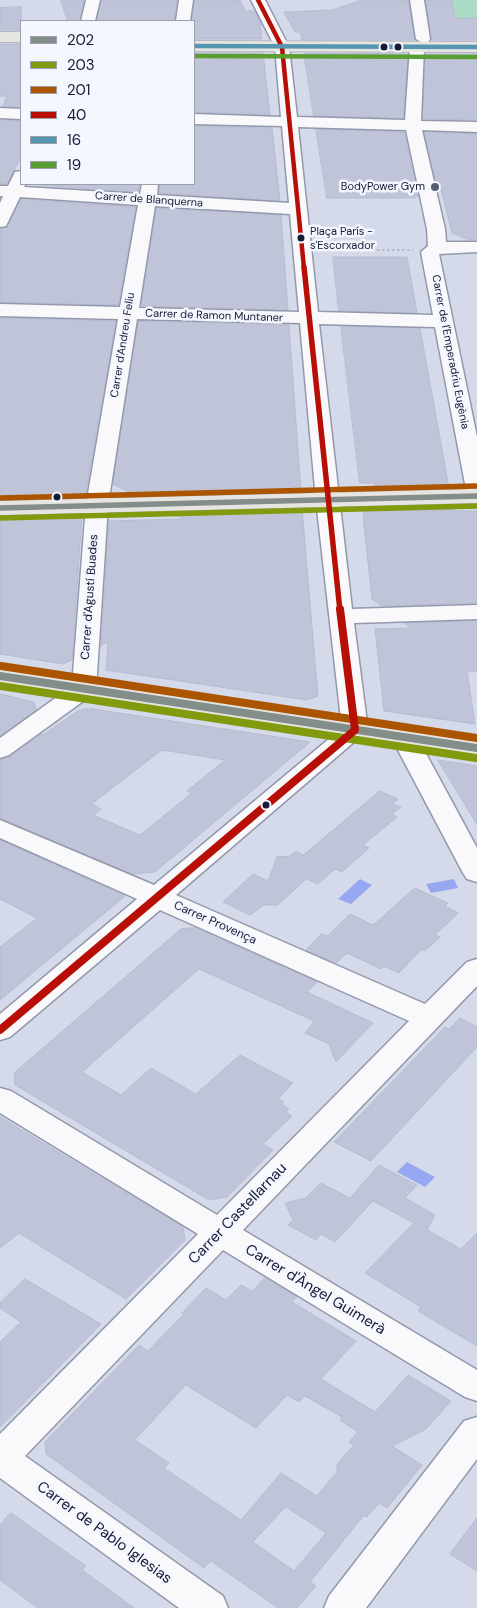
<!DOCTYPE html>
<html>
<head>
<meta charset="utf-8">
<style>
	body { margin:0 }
	#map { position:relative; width:477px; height:1608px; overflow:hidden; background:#d5daea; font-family:"DM Sans",sans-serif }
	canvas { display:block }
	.legend { position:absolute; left:20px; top:20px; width:175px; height:165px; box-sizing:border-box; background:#f4f7fe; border:1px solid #9b9fae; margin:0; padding:6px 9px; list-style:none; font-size:15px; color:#151a36 }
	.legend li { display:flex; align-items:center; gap:10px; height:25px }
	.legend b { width:25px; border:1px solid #9b9fae }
</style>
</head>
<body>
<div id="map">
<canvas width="477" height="1608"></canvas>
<ul class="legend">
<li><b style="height:6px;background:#838d8a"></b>202</li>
<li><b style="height:6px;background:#829b0e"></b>203</li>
<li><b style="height:6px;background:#ab5500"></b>201</li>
<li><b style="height:6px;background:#b70e06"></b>40</li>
<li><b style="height:6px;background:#5496af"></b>16</li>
<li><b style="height:6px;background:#5a9e32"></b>19</li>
</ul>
</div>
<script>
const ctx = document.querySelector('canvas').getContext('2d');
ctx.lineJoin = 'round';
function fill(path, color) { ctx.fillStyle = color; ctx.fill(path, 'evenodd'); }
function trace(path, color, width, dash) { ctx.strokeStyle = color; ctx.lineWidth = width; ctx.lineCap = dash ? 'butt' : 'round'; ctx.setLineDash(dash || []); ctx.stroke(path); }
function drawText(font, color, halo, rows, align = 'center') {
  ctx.font = font + ' "DM Sans",sans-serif'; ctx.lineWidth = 5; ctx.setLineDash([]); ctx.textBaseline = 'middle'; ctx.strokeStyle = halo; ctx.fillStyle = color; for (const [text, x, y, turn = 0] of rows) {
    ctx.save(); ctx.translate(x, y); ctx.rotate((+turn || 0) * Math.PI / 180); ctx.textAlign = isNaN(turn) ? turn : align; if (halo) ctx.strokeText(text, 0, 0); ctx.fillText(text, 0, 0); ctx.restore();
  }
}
fill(new Path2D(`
	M 452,0 L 477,0 L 477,18 L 455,18 Z`), '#addcc4');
fill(new Path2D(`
	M 360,879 L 372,885 L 351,904 L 338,899 Z
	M 454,879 L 458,888 L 431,893 L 426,884 Z
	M 407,1162 L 435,1177 L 425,1187 L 397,1172 Z`), '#97a8f3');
const building = new Path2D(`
	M 61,0 L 84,0 L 79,21 L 68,21 Z
	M 102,0 L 177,0 L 174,21 L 97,21 Z
	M 195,0 L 240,0 L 245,11 L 254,11 L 260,22 L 262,39 L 194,39 L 194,21 L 192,21 Z
	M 362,0 L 408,0 L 415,40 L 302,40 L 300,32 L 295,32 L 284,12 L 332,10 Z
	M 426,0 L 452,0 L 455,18 L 477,18 L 477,40 L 432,40 Z
	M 21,7 L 21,30 L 0,30 L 0,8 Z
	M 0,44 L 21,44 L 21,107 L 3,106 L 7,96 L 0,96 Z
	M 194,53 L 263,53 L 270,115 L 194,112 Z
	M 304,53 L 408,54 L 403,118 L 314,116 Z
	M 426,54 L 477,54 L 477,120 L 423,119 Z
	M 0,120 L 21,121 L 21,157 L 7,184 L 0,184 Z
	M 194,126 L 272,128 L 280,201 L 159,193 L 160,184 L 194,184 Z
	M 316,129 L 404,132 L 418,196 L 414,198 L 327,198 Z
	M 424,132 L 477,134 L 477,240 L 470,240 L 452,233 L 440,185 L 437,186 Z
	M 28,184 L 140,184 L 138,192 Z
	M 21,199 L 136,207 L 118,305 L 0,302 L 0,229 L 8,227 Z
	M 157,208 L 281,215 L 288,310 L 141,306 Z
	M 333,257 L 407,257 L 417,313 L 339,311 Z
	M 0,318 L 116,321 L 85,497 L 0,499 Z
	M 139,321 L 289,325 L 301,492 L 137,496 L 113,484 Z
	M 341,326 L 420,328 L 449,488 L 372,490 L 375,483 L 360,483 Z
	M 453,505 L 454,511 L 477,511 L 477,603 L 382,606 L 372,599 L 363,516 L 366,508 Z
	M 302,509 L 318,696 L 307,700 L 106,670 L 108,642 L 101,646 L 109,521 L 184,519 L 171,513 Z
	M 82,515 L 72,660 L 63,664 L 0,654 L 0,517 Z
	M 477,621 L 477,671 L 467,671 L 475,724 L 384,711 L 375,629 L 411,628 L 404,623 Z
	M 0,694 L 34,702 L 36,710 L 0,736 Z
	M 84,709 L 93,709 L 310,742 L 155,872 L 132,874 L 0,818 L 0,760 L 10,757 L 42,734 L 42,736 L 76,712 ZM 162,750 L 225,760 L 187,791 L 192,793 L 140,835 L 93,815 L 101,809 L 92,804 Z
	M 438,760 L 477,766 L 477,824 Z
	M 380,791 L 398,799 L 393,804 L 401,807 L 392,814 L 397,817 L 363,845 L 369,848 L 342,872 L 335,869 L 318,884 L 306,879 L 278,905 L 264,905 L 250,915 L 223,902 L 253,874 L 268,881 L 277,857 L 290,856 L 296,851 L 303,855 Z
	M 0,840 L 125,896 L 0,1000 L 0,947 L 37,918 L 0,899 Z
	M 415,888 L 448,903 L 445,906 L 458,913 L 435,935 L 440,937 L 425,951 L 422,949 L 399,973 L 384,966 L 381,969 L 347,953 L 336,963 L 306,950 L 321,934 L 328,936 L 350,914 L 373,925 Z
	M 195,928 L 317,982 L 307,992 L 373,1023 L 336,1062 L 329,1044 L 305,1033 L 314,1022 L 312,1020 L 199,969 L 82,1072 L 121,1095 L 151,1068 L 196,1094 L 240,1055 L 293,1083 L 278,1099 L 284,1102 L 281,1104 L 289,1109 L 285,1112 L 292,1116 L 263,1144 L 273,1150 L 227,1197 L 209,1200 L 15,1085 L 14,1073 L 181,929 Z
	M 460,1018 L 477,1027 L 477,1047 L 371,1161 L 334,1142 L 445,1027 L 449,1029 Z
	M 0,1117 L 183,1227 L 185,1240 L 126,1299 L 19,1233 L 0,1248 Z
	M 379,1165 L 417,1185 L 405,1198 L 435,1215 L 427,1230 L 461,1249 L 477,1233 L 477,1346 L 418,1311 L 421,1307 L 365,1273 L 414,1223 L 373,1201 L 335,1242 L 321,1234 L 316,1240 L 288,1225 L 293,1220 L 285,1203 L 306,1198 L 321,1183 L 350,1198 Z
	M 265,1278 L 297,1297 L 292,1302 L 356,1341 L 321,1379 L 375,1412 L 408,1375 L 451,1401 L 426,1429 L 392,1446 L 422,1465 L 387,1508 L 379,1503 L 367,1517 L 364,1515 L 310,1582 L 316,1586 L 297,1608 L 278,1608 L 211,1561 L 204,1568 L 46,1454 L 45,1442 L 139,1345 L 148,1351 L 184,1314 L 182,1313 L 206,1288 L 226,1300 L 241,1285 L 252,1291 ZM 186,1385 L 256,1428 L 287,1395 L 299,1402 L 305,1396 L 342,1417 L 340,1420 L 358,1432 L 349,1442 L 354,1445 L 337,1464 L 337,1472 L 317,1496 L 281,1473 L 241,1520 L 164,1468 L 169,1463 L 135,1440 ZM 286,1507 L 326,1533 L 294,1571 L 253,1542 Z
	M 25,1279 L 101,1324 L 0,1427 L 0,1342 L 21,1322 L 0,1308 L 0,1303 Z
	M 11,1513 L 86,1566 L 82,1570 L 134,1608 L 38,1608 L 0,1580 L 0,1525 Z
	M 477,1518 L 477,1571 L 450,1554 Z`);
fill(building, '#bfc4d8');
trace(building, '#b6bcd0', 1);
const minor = new Path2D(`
	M 86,0 L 100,0 L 95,21 L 81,21 Z
	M 179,0 L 193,0 L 190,21 L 176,21 Z
	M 251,0 L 265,0 L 289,47 L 297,117 L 405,120 L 410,47 L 417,43 L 424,47 L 421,121 L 477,122 L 477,132 L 422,130 L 445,229 L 446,242 L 477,242 L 477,252 L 439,254 L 477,437 L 477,495 L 469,494 L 466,489 L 435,327 L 319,324 L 352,609 L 477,605 L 477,619 L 354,623 L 368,730 L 176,895 L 425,1004 L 467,962 L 477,959 L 477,986 L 243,1230 L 477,1370 L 477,1401 L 465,1397 L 223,1250 L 25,1456 L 223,1596 L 228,1608 L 179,1608 L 0,1478 L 0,1434 L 198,1234 L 0,1113 L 0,1088 L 11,1091 L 217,1215 L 409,1021 L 160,910 L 10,1037 L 0,1040 L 0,1014 L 137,899 L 0,838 L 0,820 L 154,885 L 342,728 L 316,500 L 300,323 L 137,319 L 108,505 L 96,689 L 93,694 L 9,755 L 0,758 L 0,738 L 72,686 L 86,505 L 118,319 L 0,316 L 0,304 L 120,307 L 138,205 L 20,197 L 6,226 L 0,227 L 0,203 L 3,196 L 0,196 L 0,186 L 8,186 L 15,172 L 21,171 L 21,184 L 26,184 L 24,187 L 140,194 L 142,184 L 158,184 L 157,195 L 289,203 L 282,126 L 194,124 L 194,114 L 281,117 L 275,47 ZM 298,127 L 406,130 L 427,229 L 428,246 L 421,252 L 433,315 L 318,312 ZM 155,206 L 290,214 L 299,312 L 139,308 Z
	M 410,0 L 424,0 L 430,39 L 428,42 L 423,43 L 416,39 Z
	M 0,108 L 21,109 L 21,119 L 0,118 Z
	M 404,729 L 413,732 L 417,737 L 477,848 L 477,882 L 467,879 L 463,873 L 391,737 L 395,732 Z
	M 477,1417 L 477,1459 L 366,1608 L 324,1608 L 329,1596 L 464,1421 Z`);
const major = new Path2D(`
	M 0,32 L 21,32 L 21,42 L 0,42 Z
	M 194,41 L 477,42 L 477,52 L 194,51 Z
	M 477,489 L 477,503 L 0,515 L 0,501 Z
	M 0,668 L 477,740 L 477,756 L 0,684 Z`);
trace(minor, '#9398ac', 3);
trace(major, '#b4b7c4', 2);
trace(new Path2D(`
	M 322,250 L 413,250`), '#babcc5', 2, [2.5, 2.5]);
fill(minor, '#f9f9fc');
fill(major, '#e6e5e2');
trace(new Path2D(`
	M 0,508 L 477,496`), '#838d8a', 5.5);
trace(new Path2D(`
	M 0,676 L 477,748`), '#838d8a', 8);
trace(new Path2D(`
	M 0,518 L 477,506`), '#829b0e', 5.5);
trace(new Path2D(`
	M 0,686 L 476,758`), '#829b0e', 8);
trace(new Path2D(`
	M 0,498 L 477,486`), '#ab5500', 5.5);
trace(new Path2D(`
	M 1,666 L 477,738`), '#ab5500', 8);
trace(new Path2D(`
	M 258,0 L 282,47 L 304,268`), '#b70e06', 4.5);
trace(new Path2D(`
	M 304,267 L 340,611`), '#b70e06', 5.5);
trace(new Path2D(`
	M 0,1030 L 355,730 L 340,609`), '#b70e06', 8);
trace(new Path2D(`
	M 194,46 L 477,47`), '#5496af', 4.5);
trace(new Path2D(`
	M 194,56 L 477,57`), '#5a9e32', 4.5);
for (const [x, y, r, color] of [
	[384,47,4.5,"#151a36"],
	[398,47,4.5,"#151a36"],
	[435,187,5,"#585d75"],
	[301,238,4.5,"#151a36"],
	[57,497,4.5,"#151a36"],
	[266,805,4.5,"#151a36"]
]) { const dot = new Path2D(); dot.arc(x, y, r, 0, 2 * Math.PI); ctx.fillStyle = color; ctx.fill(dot); trace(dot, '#f4f7fe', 2); }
drawText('11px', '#151a36', '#f4f7fe', [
	["BodyPower Gym",425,187]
], 'right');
drawText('11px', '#151a36', '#f4f7fe', [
	["Carrer de Blanquerna",149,200,4],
	["Carrer de Ramon Muntaner",214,316,2],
	["Carrer d'Andreu Feliu",123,345,-81],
	["Carrer de l'Emperadriu Eugènia",450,352,79]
]);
drawText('11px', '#151a36', '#f4f7fe', [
	["Plaça París -",310,232],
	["s'Escorxador",310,246]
], 'left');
drawText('12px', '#151a36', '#f4f7fe', [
	["Carrer d'Agustí Buades",90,597,-86],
	["Carrer Provença",215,923,24]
]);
drawText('15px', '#151a36', '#f4f7fe', [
	["Carrer Castellarnau",238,1214,-46],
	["Carrer d'Àngel Guimerà",315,1290,31],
	["Carrer de Pablo Iglesias",104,1533,36]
]);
</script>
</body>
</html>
